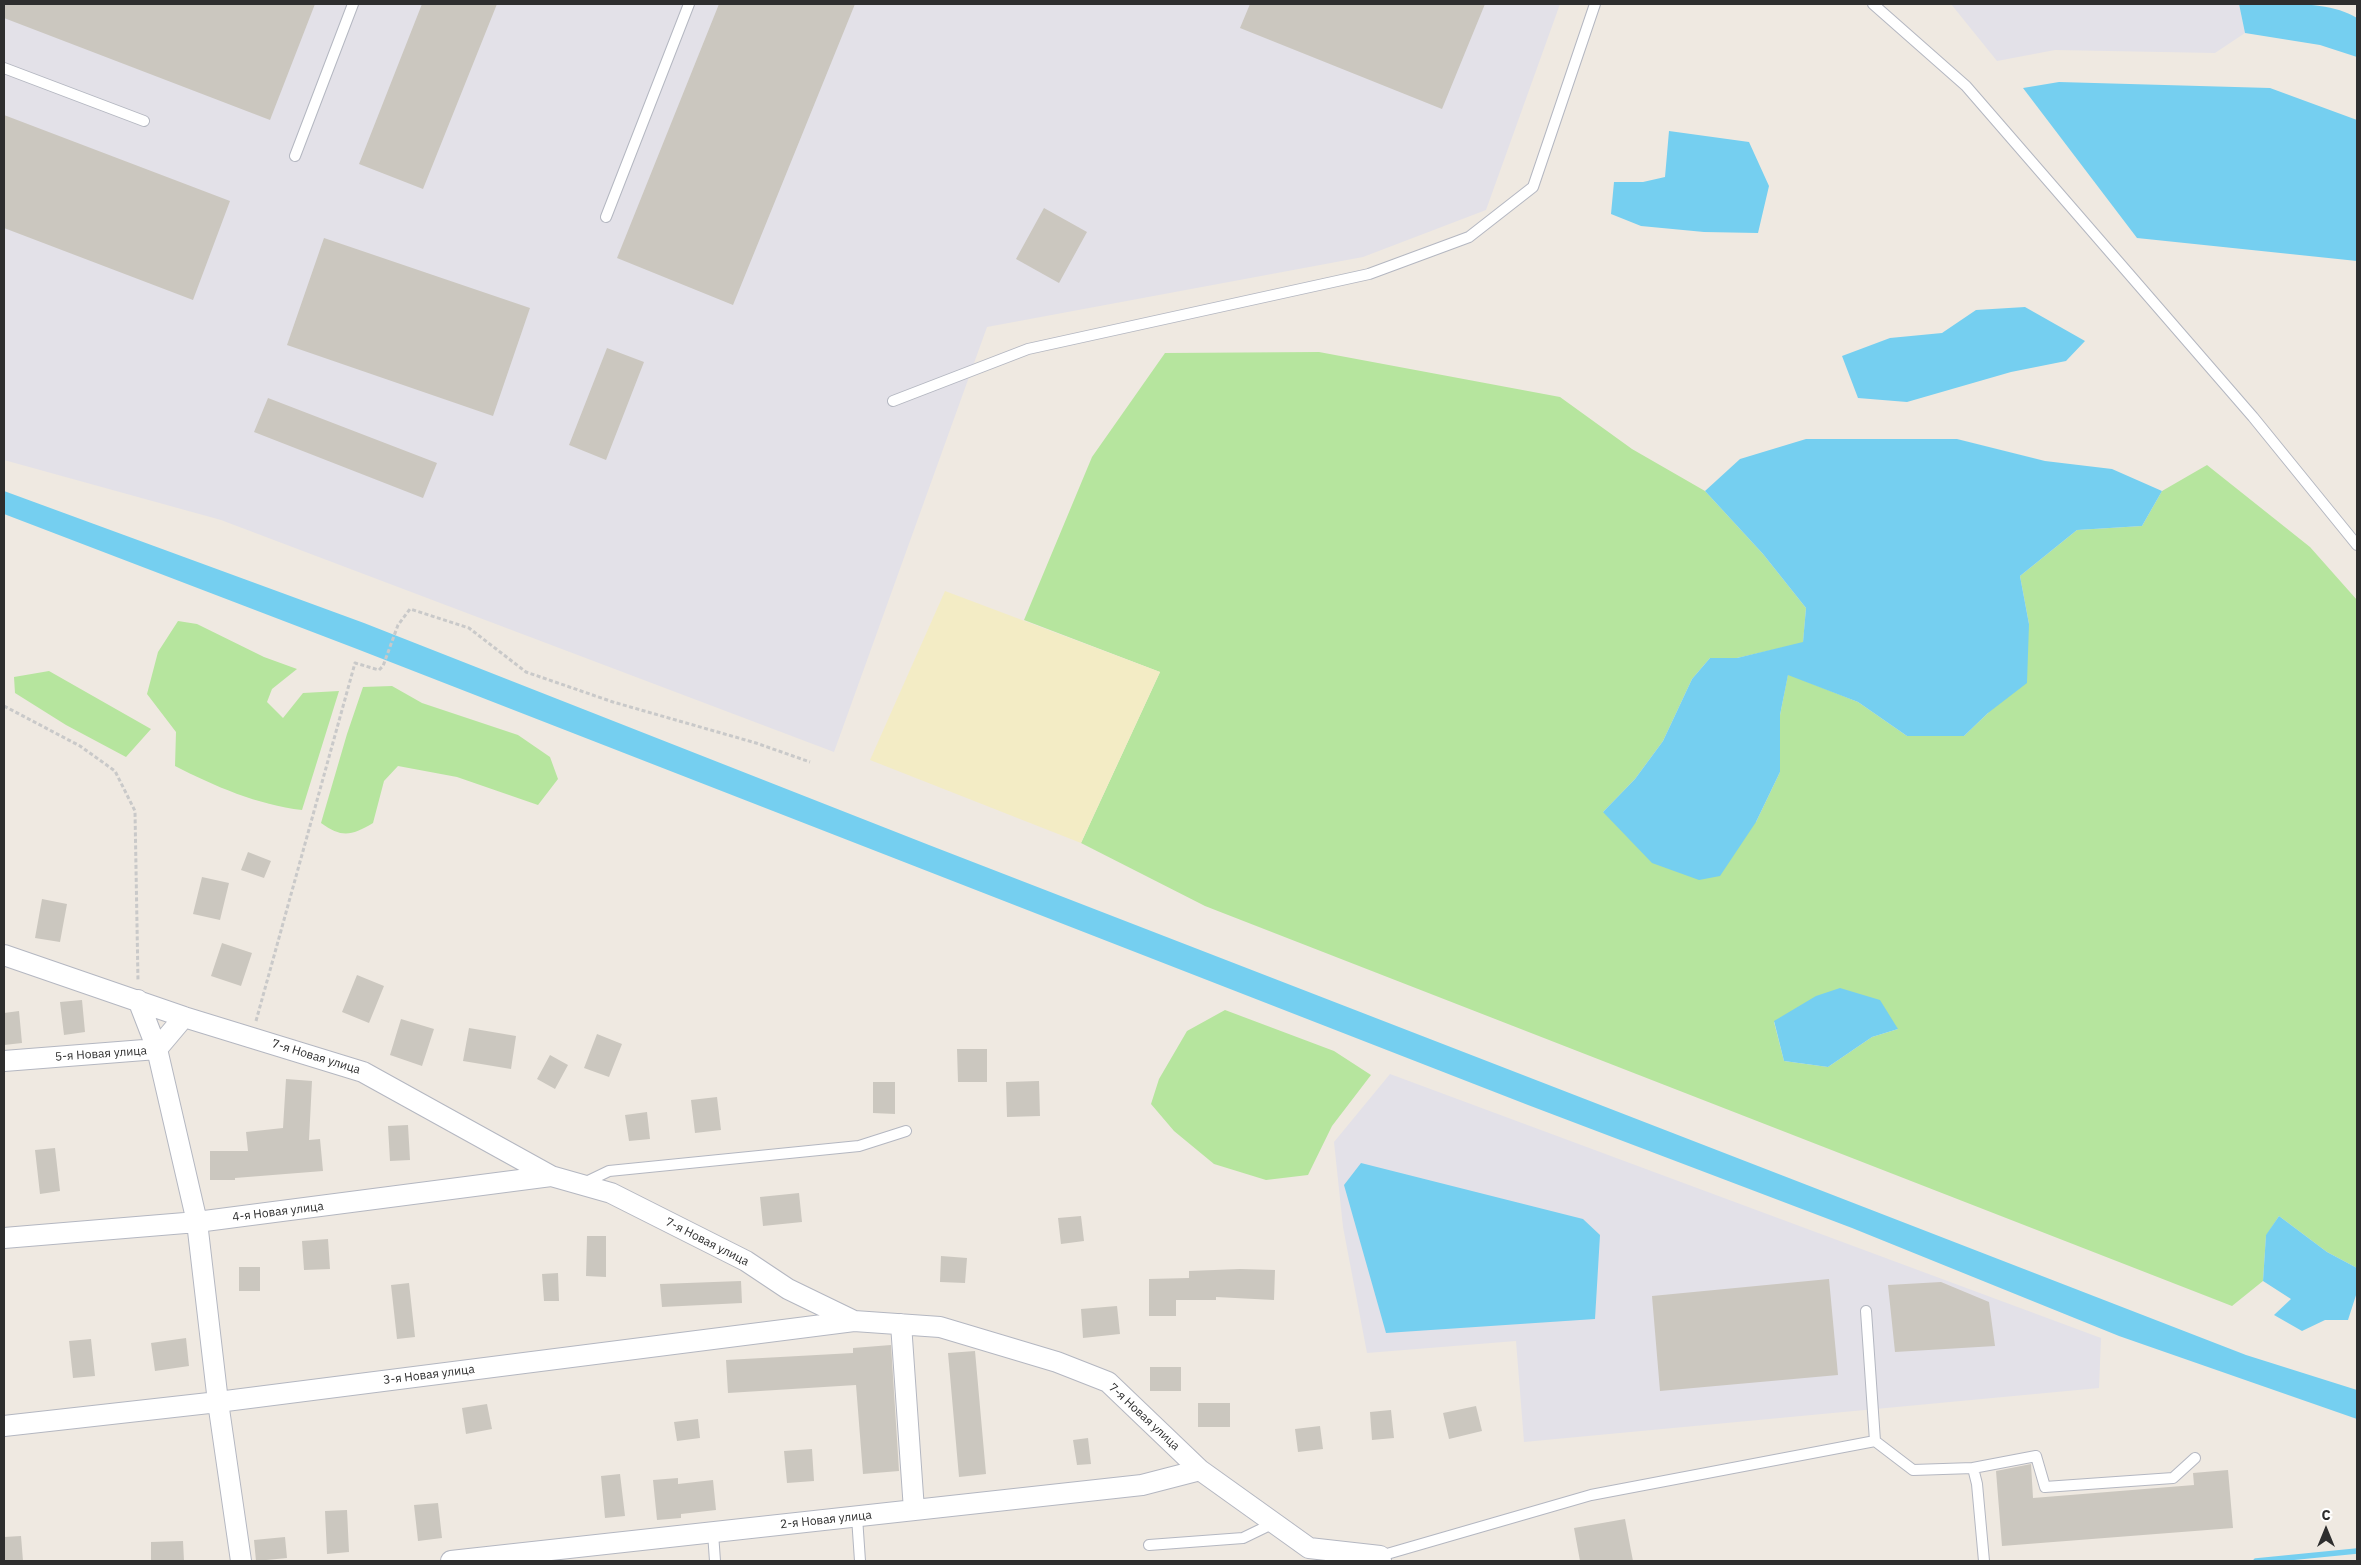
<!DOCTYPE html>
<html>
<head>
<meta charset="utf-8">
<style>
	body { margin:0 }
	#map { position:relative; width:2361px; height:1565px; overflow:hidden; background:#efe9e1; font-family:"IBM Plex Sans",sans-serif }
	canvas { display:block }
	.frame { position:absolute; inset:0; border:5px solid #2e2e2e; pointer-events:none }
	.north { position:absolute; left:2301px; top:1505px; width:50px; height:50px; -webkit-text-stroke:4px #fff; paint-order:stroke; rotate:0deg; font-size:14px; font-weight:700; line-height:20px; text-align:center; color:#2e2e2e }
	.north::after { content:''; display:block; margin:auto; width:18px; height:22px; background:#2e2e2e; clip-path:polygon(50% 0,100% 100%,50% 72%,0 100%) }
</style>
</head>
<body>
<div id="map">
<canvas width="2361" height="1565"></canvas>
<div class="frame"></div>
<div class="north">С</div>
</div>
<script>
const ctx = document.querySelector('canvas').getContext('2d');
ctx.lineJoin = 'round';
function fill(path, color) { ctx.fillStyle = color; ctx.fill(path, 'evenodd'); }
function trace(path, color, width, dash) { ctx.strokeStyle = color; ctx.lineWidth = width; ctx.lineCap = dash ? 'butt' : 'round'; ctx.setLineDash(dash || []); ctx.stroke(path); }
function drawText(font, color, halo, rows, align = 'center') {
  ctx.font = font + ' "IBM Plex Sans",sans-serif'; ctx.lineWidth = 5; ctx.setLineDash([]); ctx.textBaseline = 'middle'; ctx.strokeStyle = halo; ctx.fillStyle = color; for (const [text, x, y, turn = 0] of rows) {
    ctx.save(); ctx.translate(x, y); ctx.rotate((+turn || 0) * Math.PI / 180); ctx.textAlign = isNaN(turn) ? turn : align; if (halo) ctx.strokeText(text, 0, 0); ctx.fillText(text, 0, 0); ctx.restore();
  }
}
fill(new Path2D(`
	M 4,4 L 1560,4 L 1486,210 L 1363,257 L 987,327 L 834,752 L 221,520 L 4,460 Z
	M 1951,4 L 2239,4 L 2245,33 L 2215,53 L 2055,50 L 1997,61 Z
	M 1390,1074 L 2101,1338 L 2099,1388 L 1524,1442 L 1516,1341 L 1367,1353 L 1343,1227 L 1334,1142 Z`), '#e3e1e8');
fill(new Path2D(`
	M 1319,352 L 1560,397 L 1632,449 L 1705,491 L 1763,554 L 1806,608 L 1803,643 L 1737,658 L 1710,658 L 1692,679 L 1663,741 L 1635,779 L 1603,812 L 1756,822 L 1780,772 L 1780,715 L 1788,674 L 1858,702 L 1907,736 L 1964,736 L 1988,713 L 2029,624 L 2020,576 L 2077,530 L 2142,526 L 2162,491 L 2207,465 L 2310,547 L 2357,600 L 2357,1268 L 2327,1252 L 2279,1216 L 2266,1236 L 2263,1281 L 2232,1306 L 1205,906 L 1081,843 L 1160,672 L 1024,620 L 1092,457 L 1165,353 ZM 1774,1022 L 1898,1029 L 1872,1037 L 1828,1067 L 1784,1061 Z
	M 178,621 L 197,624 L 264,657 L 297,669 L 272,689 L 267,702 L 283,718 L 303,693 L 339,691 L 302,810 C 258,805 214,786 175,766 L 176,732 L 147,694 L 158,652 Z
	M 49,671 L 151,729 L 126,757 L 66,725 L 15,693 L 14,677 Z
	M 392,686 L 422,703 L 518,735 L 550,757 L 558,779 L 538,805 L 457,777 L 398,766 L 384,781 L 373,823 C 351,836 342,838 321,823 L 347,734 L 363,687 Z
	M 1225,1010 L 1334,1051 L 1371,1075 L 1332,1126 L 1308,1175 L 1266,1180 L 1214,1164 L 1174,1131 L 1151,1104 L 1159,1079 L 1187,1031 Z`), '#b6e59e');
fill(new Path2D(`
	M 945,591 L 1160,672 L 1081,843 L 870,760 Z`), '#f3ecc5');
fill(new Path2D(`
	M 2239,4 C 2274,4 2328,0 2357,18 L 2357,57 L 2320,45 L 2245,33 Z
	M 2059,82 L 2270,88 L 2357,120 L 2357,261 L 2137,238 L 2023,88 Z
	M 1669,131 L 1749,142 L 1769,186 L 1758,233 L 1704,232 L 1641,226 L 1611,214 L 1614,182 L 1643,182 L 1665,177 Z
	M 2025,307 L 2085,341 L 2066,361 L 2011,372 L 1907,402 L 1858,398 L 1842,356 L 1890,338 L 1942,333 L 1976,310 Z
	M 1806,439 L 1957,439 L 2045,461 L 2112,469 L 2162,491 L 2142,526 L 2077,530 L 2020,576 L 2029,624 L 2027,683 L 1988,713 L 1964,736 L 1907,736 L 1858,702 L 1788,675 L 1780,715 L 1780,772 L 1756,822 L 1720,876 L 1699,880 L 1652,863 L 1603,812 L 1635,779 L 1663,741 L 1692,679 L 1710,658 L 1737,658 L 1803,642 L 1806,608 L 1763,554 L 1705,491 L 1740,459 Z
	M 4,491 L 364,623 L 929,845 L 2246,1355 L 2357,1390 L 2357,1419 L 2119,1336 L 1852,1228 L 1528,1105 L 357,649 L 4,514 Z
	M 1840,988 L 1880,1000 L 1898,1029 L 1872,1037 L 1828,1067 L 1784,1061 L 1774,1021 L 1816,996 Z
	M 1361,1163 L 1583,1219 L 1600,1235 L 1595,1319 L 1386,1333 L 1344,1185 Z
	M 2279,1216 L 2327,1252 L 2357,1268 L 2357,1292 L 2348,1320 L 2325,1320 L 2302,1331 L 2274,1315 L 2291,1299 L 2263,1281 L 2266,1235 Z`), '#75cff0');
trace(new Path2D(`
	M 2256,1561 L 2357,1551`), '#75cff0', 5.5);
fill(new Path2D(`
	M 4,4 L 315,4 L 270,120 L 4,18 Z
	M 422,4 L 497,4 L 423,189 L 359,164 Z
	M 719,4 L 855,4 L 733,305 L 617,258 Z
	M 1250,4 L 1485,4 L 1442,109 L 1240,28 Z
	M 4,115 L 230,201 L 193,300 L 4,228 Z
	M 1044,208 L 1087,232 L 1059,283 L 1016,259 Z
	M 324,238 L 530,308 L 493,416 L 287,345 Z
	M 607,348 L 644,362 L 606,460 L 569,445 Z
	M 268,398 L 437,463 L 423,498 L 254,432 Z
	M 248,852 L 271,861 L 264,878 L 241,870 Z
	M 202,877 L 229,883 L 220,920 L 193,914 Z
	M 42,899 L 67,904 L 60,942 L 35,938 Z
	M 222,943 L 252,953 L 241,986 L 211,976 Z
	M 357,975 L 384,986 L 369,1023 L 342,1012 Z
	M 82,1000 L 85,1032 L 64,1035 L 60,1002 Z
	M 19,1011 L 22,1043 L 4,1045 L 4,1013 Z
	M 401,1019 L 434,1029 L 422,1066 L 390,1055 Z
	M 469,1028 L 516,1036 L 511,1069 L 463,1061 Z
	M 597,1034 L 622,1044 L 609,1077 L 584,1068 Z
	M 957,1049 L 987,1049 L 987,1082 L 958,1082 Z
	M 550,1055 L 568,1065 L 555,1089 L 537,1079 Z
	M 286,1079 L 312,1081 L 309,1140 L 320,1139 L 323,1171 L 235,1178 L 235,1180 L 210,1180 L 210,1151 L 248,1151 L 246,1132 L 283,1128 Z
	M 1039,1081 L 1040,1116 L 1007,1117 L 1006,1082 Z
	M 873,1082 L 895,1082 L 895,1114 L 873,1113 Z
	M 717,1097 L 721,1130 L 695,1133 L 691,1100 Z
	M 647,1112 L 650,1139 L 629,1141 L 625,1115 Z
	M 408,1125 L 410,1160 L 390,1161 L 388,1126 Z
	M 55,1148 L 60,1191 L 40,1194 L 35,1150 Z
	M 799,1193 L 802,1222 L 763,1226 L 760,1197 Z
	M 1081,1216 L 1084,1241 L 1061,1244 L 1058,1218 Z
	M 587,1236 L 606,1236 L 606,1277 L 586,1276 Z
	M 328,1239 L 330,1269 L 304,1270 L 302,1241 Z
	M 941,1256 L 967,1258 L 965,1283 L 940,1282 Z
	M 239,1267 L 260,1267 L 260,1291 L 239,1291 Z
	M 1240,1269 L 1275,1270 L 1274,1300 L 1216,1297 L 1216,1300 L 1176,1300 L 1176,1316 L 1149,1316 L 1149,1279 L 1189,1278 L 1189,1271 Z
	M 558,1273 L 559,1301 L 544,1301 L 542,1274 Z
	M 1829,1279 L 1838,1375 L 1660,1391 L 1652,1296 Z
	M 741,1281 L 742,1303 L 662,1307 L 660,1284 Z
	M 1941,1282 L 1989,1302 L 1995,1346 L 1895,1352 L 1888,1285 Z
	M 409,1283 L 415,1337 L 397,1339 L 391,1285 Z
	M 1117,1306 L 1120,1334 L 1083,1338 L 1081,1309 Z
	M 186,1338 L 189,1366 L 155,1371 L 151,1343 Z
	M 91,1339 L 95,1376 L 73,1378 L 69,1341 Z
	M 891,1345 L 899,1471 L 863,1474 L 856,1385 L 728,1393 L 726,1360 L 853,1353 L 853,1348 Z
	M 975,1351 L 986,1474 L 959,1477 L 948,1353 Z
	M 1150,1367 L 1181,1367 L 1181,1391 L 1150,1391 Z
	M 1198,1403 L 1230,1403 L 1230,1427 L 1198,1427 Z
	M 487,1404 L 492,1429 L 466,1434 L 462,1408 Z
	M 1476,1406 L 1482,1431 L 1449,1439 L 1443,1413 Z
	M 1391,1410 L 1394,1438 L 1372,1440 L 1370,1412 Z
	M 698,1419 L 700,1438 L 677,1441 L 674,1422 Z
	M 1320,1426 L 1323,1449 L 1298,1452 L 1295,1429 Z
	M 1088,1438 L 1091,1464 L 1077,1465 L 1073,1440 Z
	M 812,1449 L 814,1481 L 787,1483 L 784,1451 Z
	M 2031,1464 L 2033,1498 L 2194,1485 L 2193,1473 L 2228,1470 L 2233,1528 L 2002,1546 L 1996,1471 Z
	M 620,1474 L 625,1516 L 605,1518 L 601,1476 Z
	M 678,1478 L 678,1484 L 713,1480 L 716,1510 L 681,1514 L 681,1518 L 657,1520 L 653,1480 Z
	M 438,1503 L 442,1538 L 418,1541 L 414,1505 Z
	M 347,1510 L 349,1552 L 327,1554 L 325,1511 Z
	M 1625,1519 L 1633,1561 L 1580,1561 L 1574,1528 Z
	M 21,1536 L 23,1561 L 4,1561 L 4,1537 Z
	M 285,1537 L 287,1558 L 256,1561 L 254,1540 Z
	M 183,1541 L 184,1561 L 151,1561 L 151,1542 Z`), '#cbc7bf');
const lane = new Path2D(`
	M 1873,4 L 1966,86 L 2253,417 L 2357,545
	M 4,68 L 144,121
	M 295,156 L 353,4
	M 606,217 L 689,4
	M 893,401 L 1028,349 L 1369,274 L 1469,237 L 1533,187 L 1595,4
	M 584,1183 L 609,1171 L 859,1146 L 906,1131
	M 1875,1441 L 1913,1470 L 1973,1468 L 1977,1484 L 1984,1561
	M 1973,1468 L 2036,1456 L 2045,1487 L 2173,1478 L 2195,1458
	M 857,1517 L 860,1561
	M 713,1533 L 715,1561
	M 1149,1545 L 1243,1538 L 1274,1523
	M 1380,1556 L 1591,1495 L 1875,1441 L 1866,1311`);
const street = new Path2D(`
	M 4,955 L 184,1017 L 363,1072 L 551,1176 L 611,1193 L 746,1261 L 788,1289 L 854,1321 L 940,1327 L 1057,1362 L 1108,1382 L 1200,1470 L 1309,1548 L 1380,1556 L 1381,1561
	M 138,1000 L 157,1049 L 197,1222 L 218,1402 L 241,1561
	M 4,1061 L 157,1049 L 184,1017
	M 4,1238 L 197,1222 L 551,1176
	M 901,1324 L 914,1510
	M 4,1426 L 218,1402 L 854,1321
	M 451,1561 L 1142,1485 L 1200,1470`);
trace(lane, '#b4b7c1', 12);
trace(street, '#b4b7c1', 22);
trace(new Path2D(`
	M 4,706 L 80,746 L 115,771 L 135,811 L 138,981
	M 256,1021 L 355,663 L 379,670 L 383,666 L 398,625 L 410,609 L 469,628 L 526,672 L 613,702 L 756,743 L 810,762`), '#c9c9c9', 3, [4, 2.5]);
trace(lane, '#fff', 10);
trace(street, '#fff', 20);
drawText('12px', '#2e2e2e', '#fff', [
	["5-я Новая улица",101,1054,-4],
	["7-я Новая улица",316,1057,17],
	["4-я Новая улица",278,1212,-7],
	["7-я Новая улица",707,1242,27],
	["3-я Новая улица",429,1375,-7],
	["7-я Новая улица",1144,1417,43],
	["2-я Новая улица",826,1520,-6]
]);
</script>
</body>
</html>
